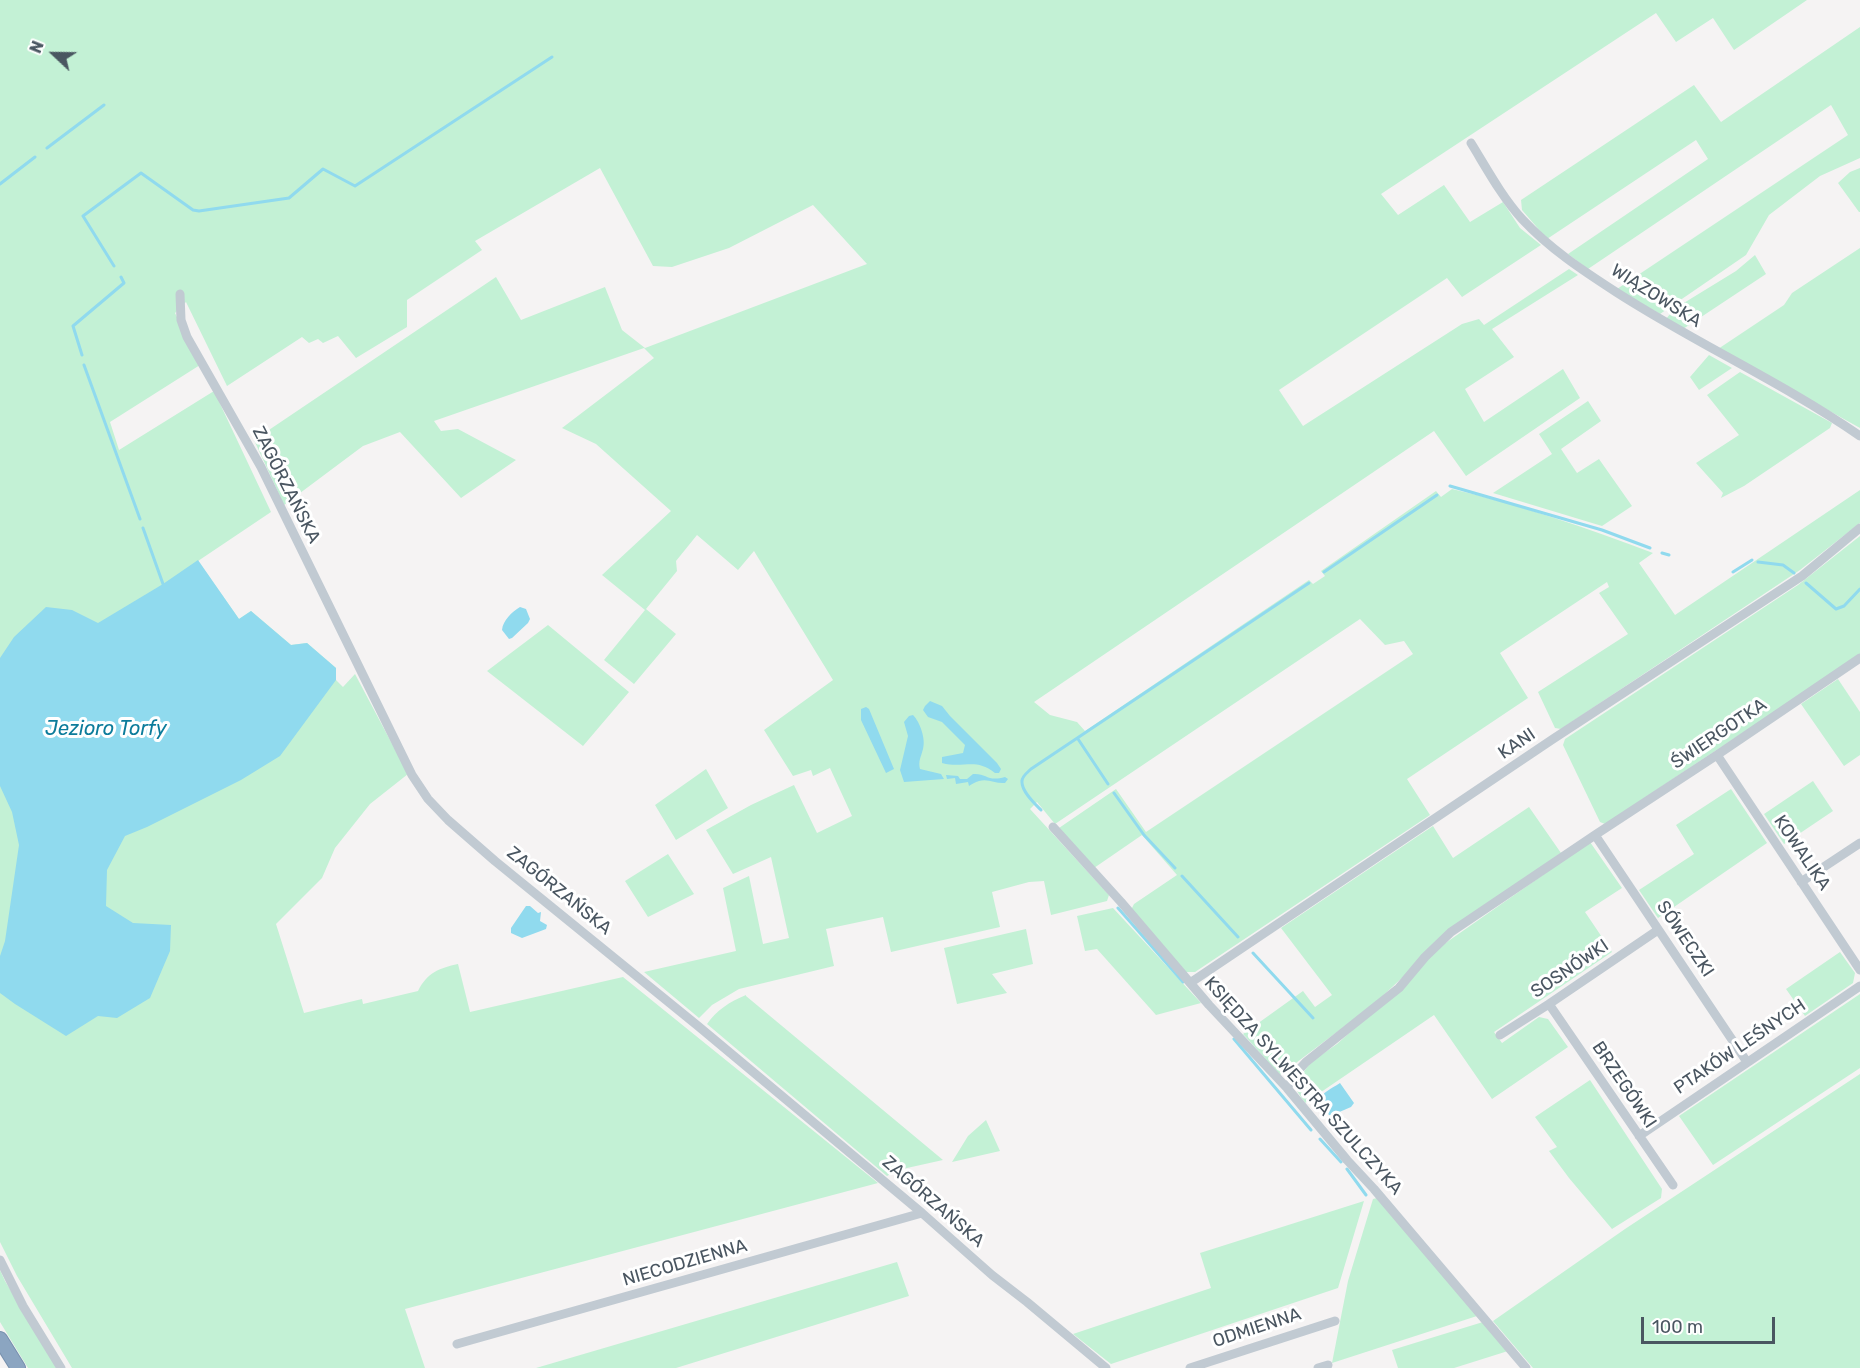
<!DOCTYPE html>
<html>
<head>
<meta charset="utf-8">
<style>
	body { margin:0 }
	#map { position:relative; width:1860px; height:1368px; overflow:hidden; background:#f5f3f3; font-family:Rubik,sans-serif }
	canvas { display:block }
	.north { position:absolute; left:24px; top:24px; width:60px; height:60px; -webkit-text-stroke:4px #fff; paint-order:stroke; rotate:292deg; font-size:16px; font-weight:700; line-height:24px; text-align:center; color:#4a5661 }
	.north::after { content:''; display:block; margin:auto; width:21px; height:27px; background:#4a5661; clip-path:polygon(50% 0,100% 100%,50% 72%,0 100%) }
	.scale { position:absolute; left:1641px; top:1317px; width:134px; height:27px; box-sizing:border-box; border:3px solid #4a5661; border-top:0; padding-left:8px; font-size:18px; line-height:21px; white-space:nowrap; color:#4a5661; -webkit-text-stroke:4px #fff; paint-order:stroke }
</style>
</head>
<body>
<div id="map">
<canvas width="1860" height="1368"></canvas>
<div class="north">N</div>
<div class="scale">100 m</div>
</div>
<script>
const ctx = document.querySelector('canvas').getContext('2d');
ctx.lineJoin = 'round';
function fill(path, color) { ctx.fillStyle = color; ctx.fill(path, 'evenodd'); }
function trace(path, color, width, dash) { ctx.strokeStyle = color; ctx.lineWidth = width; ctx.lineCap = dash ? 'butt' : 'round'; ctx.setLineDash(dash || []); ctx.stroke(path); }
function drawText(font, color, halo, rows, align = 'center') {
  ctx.font = font + ' Rubik,sans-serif'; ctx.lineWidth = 6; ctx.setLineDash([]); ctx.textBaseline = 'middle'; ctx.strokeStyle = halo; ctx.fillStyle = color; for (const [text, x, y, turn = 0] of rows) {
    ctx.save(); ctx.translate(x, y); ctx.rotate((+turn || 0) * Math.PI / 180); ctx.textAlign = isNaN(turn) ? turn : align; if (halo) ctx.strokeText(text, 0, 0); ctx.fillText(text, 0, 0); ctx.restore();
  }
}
fill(new Path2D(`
	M 0,0 L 1807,0 L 1734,50 L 1713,18 L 1676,42 L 1656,13 L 1381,194 L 1398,215 L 1444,185 L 1470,222 L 1503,202 L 1520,228 L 1541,245 L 1462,297 L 1447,278 L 1279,390 L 1303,426 L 1462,324 L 1479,319 L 1484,325 L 1569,269 L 1578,275 L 1492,329 L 1514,357 L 1465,389 L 1484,422 L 1563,369 L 1580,398 L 1466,476 L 1434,431 L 1034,702 L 1050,715 L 1077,722 L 1085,731 L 1309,580 L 1313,584 L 1325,576 L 1321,571 L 1436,491 L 1441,497 L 1452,489 C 1521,505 1587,528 1653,553 L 1639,563 L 1675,615 L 1860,490 L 1860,523 L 1800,570 L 1561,729 L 1555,728 L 1538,692 L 1628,634 L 1599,593 L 1609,587 L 1607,582 L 1500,653 L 1528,698 L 1407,779 L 1430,815 L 1195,972 L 1186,972 L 1131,910 L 1134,904 L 1177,875 L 1142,835 L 1094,868 L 1059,828 L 1116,789 L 1146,832 L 1413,654 L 1404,641 L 1385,645 L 1360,619 L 1055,824 L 1037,802 L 1030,809 L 1109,895 L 1107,901 L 1051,915 L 1044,881 L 1029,882 L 992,892 L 1000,927 L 891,952 L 883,917 L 826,929 L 834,966 L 739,989 L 712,1005 L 699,1018 L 644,972 L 736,951 L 723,888 L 749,876 L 763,944 L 789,938 L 771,857 L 733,874 L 706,830 L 751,805 L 794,785 L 817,833 L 852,816 L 830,768 L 813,776 L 811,770 L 793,776 L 764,730 L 833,680 L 754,551 L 738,570 L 697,535 L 676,561 L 677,571 L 646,609 L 676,634 L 634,684 L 604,660 L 645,610 L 602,575 L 671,511 L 596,444 L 562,428 L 654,358 L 644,348 L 434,421 L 441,431 L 458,429 L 516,460 L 461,498 L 400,432 L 363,446 L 284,505 L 254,440 L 496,277 L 521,320 L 605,287 L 622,330 L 645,348 L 867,264 L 813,205 L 729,248 L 672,267 L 653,266 L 600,168 L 475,241 L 482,250 L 407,300 L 407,327 L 356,358 L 338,336 L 323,343 L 318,339 L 309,343 L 302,337 L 227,386 L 186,302 L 175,313 L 200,365 L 110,422 L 119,450 L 214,391 L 271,512 L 198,561 L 239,619 L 251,611 L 291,645 L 307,643 L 336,668 L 336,680 L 343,687 L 355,674 L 408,774 L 370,804 L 335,848 L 322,878 L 276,924 L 304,1013 L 362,999 L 363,1004 L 418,991 C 427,973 439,968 458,964 L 470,1012 L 623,977 L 878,1183 L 405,1309 L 425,1368 L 72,1368 L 17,1276 L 0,1242 Z
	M 1860,27 L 1860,158 L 1820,176 L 1769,215 L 1746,255 L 1660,314 L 1617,289 L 1848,135 L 1831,105 L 1588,269 L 1568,254 L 1708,159 L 1696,140 L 1547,239 L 1522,210 L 1521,200 L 1694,85 L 1721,122 Z
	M 1860,168 L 1860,212 L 1859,212 L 1838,183 L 1850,172 Z
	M 1860,248 L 1860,428 L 1718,349 L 1784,305 L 1792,293 Z
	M 1755,255 L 1766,274 L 1683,329 L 1666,319 L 1674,309 L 1736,271 Z
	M 1709,355 L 1732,368 L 1699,390 L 1690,377 Z
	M 1740,372 L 1832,423 L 1830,428 L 1744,486 L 1721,498 L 1723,493 L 1696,463 L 1739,435 L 1707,395 Z
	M 1588,401 L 1601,421 L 1561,449 L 1577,473 L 1599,459 L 1632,506 L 1602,526 L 1493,493 L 1552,454 L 1539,434 Z
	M 1860,536 L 1860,655 L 1605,824 L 1600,822 L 1563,745 L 1565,739 L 1798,585 Z
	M 548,625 L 629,692 L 583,746 L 487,671 Z
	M 1838,679 L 1860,712 L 1860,755 L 1844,766 L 1801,704 Z
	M 706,769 L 728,808 L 676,840 L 655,805 Z
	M 1813,781 L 1833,811 L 1784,844 L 1764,814 Z
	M 1731,789 L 1767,843 L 1658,918 L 1639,890 L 1694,854 L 1676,825 Z
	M 1529,807 L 1561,853 L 1466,918 L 1374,1004 L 1280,1075 L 1243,1034 L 1303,991 L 1315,1007 L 1332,995 L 1281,928 L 1433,826 L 1453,858 Z
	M 1590,842 L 1622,888 L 1585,912 L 1612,952 L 1494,1032 L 1502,1043 L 1539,1017 L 1548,1019 L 1568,1047 L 1492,1099 L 1434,1015 L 1305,1103 L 1297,1091 L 1297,1081 L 1311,1062 L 1337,1044 L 1396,991 L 1437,949 Z
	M 668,854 L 694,894 L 648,917 L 625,881 Z
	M 1113,908 L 1201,1003 L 1156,1015 L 1097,949 L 1085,951 L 1077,916 Z
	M 1026,929 L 1033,964 L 992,974 L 1007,993 L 957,1004 L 944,948 Z
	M 1840,952 L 1855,973 L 1853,983 L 1805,1016 L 1786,989 Z
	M 1860,994 L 1860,1068 L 1713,1165 L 1679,1116 Z
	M 746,995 L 746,996 L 943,1160 L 898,1170 L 887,1176 L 707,1024 C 717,1010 729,1002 746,995 Z
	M 1860,1074 L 1860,1368 L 1533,1368 L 1493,1321 L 1625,1229 Z
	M 1590,1080 L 1662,1189 L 1661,1198 L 1612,1229 L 1569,1178 L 1549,1151 L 1557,1147 L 1535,1117 Z
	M 986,1120 L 1000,1151 L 952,1162 L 968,1136 Z
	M 1377,1198 L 1477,1316 L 1332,1363 L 1348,1281 L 1373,1199 Z
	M 1364,1201 L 1338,1288 L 1111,1364 L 1073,1334 L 1211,1288 L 1200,1253 Z
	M 897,1262 L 909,1296 L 676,1368 L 536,1368 Z
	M 0,1270 L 5,1281 L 57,1368 L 28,1368 L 0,1322 Z
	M 1483,1322 L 1508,1351 L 1454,1368 L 1398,1368 L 1392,1350 Z`), '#c3f1d5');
fill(new Path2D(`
	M 198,560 L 239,619 L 251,611 L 291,645 L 307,643 L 336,668 L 336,680 L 280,756 L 241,780 L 147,827 L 125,836 L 107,870 L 106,906 L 133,923 L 171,925 L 170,951 L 150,998 L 117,1018 L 98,1016 L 66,1036 L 15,1004 L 0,993 L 0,956 L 5,941 L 19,845 L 12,812 L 0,786 L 0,658 L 14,637 L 46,607 L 72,610 L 98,623 L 163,584 Z
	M 520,607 L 526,609 L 530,619 L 528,623 L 512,638 L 509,639 L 502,630 C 503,620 512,612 520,607 Z
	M 930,701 L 942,706 L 950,716 L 997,763 L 1001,769 L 999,773 L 995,773 C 975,757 964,769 942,763 L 942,757 L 963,753 L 965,745 L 942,722 L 928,717 L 923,710 L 925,706 Z
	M 866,707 L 869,709 L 894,769 L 886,773 L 861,720 L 861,709 Z
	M 913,715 C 920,722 926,739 923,749 C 921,757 918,761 920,769 L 941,774 L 944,779 L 904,782 L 900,770 L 908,736 L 904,722 L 909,716 Z
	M 973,774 C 987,773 987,782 1005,777 L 1008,779 L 1005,783 C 996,784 988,778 979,781 C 975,782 972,784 969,786 L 968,782 L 956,784 L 955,778 L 947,779 L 946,775 L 958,776 L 960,779 L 967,779 Z
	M 526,906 L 530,906 L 538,913 L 541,912 L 540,921 L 547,925 L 546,929 L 522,938 L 511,933 L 511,928 Z
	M 1340,1083 L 1354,1103 L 1351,1107 L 1330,1116 C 1313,1096 1321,1095 1340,1083 Z`), '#90daee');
trace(new Path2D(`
	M 47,148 L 104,105
	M 0,184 L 35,157
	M 114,266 L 83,216 L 141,173 L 193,210 L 199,211 L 289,198 L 323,169 L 355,186 L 552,57
	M 82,355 L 73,326 L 124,283 L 121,277
	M 84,365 L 140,519
	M 1450,486 L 1602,530 L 1650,548
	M 143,528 L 163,584
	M 1662,553 L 1669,555
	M 1758,562 L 1783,565 L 1794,573
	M 1324,572 L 1437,495
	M 1733,572 L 1752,560
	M 1806,583 L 1836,609 L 1844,606 L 1860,589
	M 1078,739 L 1108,784
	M 1114,793 L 1144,835 L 1175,868
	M 1041,810 C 1035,804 1021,791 1022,781 C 1022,776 1028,772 1031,769 L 1309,583
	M 1182,876 L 1238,937
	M 1118,908 L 1183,982
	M 1253,953 L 1313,1018
	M 1234,1039 L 1311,1130
	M 1320,1139 L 1341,1162
	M 1347,1169 L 1366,1195`), '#90daee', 3);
const highway = new Path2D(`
	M 0,1339 L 18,1368`);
trace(highway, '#7690ad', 16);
trace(new Path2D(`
	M 1471,143 C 1487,169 1502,197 1522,219 C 1550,249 1582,270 1616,292 C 1695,343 1782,382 1860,436
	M 180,294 L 181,320 L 187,337 L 261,467 L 412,775 L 428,799 L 448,820 L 495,861 L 698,1026 L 922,1213 L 992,1275 L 1027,1302 L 1106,1368
	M 1717,755 L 1860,970
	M 1053,827 L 1121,902 L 1209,1005 L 1287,1088 L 1347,1160 L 1374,1189 L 1526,1368
	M 1595,835 L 1747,1062
	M 1801,882 L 1860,843
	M 1190,983 L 1553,739 L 1802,576 L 1860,528
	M 1549,1004 L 1673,1185
	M 1500,1035 L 1549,1004 L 1658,930
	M 1287,1088 L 1296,1073 L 1306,1062 L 1399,988 L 1425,957 L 1451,932 L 1595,835 L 1717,755 L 1860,658
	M 1639,1136 L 1860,986
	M 0,1260 L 23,1306 L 61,1368
	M 457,1344 L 922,1213
	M 1190,1368 L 1335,1321
	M 1318,1368 L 1328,1365`), '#c1cad2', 9);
trace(highway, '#8ba5c1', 14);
drawText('18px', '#4a5661', '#fff', [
	["WIĄZOWSKA",1656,296,32],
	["ZAGÓRZAŃSKA",286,485,63],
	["ŚWIERGOTKA",1719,734,-34],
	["KANI",1517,744,-34],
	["KOWALIKA",1802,853,56],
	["ZAGÓRZAŃSKA",559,891,39],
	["SÓWECZKI",1685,939,56],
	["SOSNÓWKI",1570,969,-34],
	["PTAKÓW LEŚNYCH",1740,1047,-34],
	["BRZEGÓWKI",1624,1085,56],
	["KSIĘDZA SYLWESTRA SZULCZYKA",1303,1086,48],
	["ZAGÓRZAŃSKA",933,1202,41],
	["NIECODZIENNA",685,1263,-16],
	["ODMIENNA",1257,1328,-18]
]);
drawText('italic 20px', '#0c7c9b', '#fff', [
	["Jezioro Torfy",106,729]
]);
</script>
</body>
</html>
